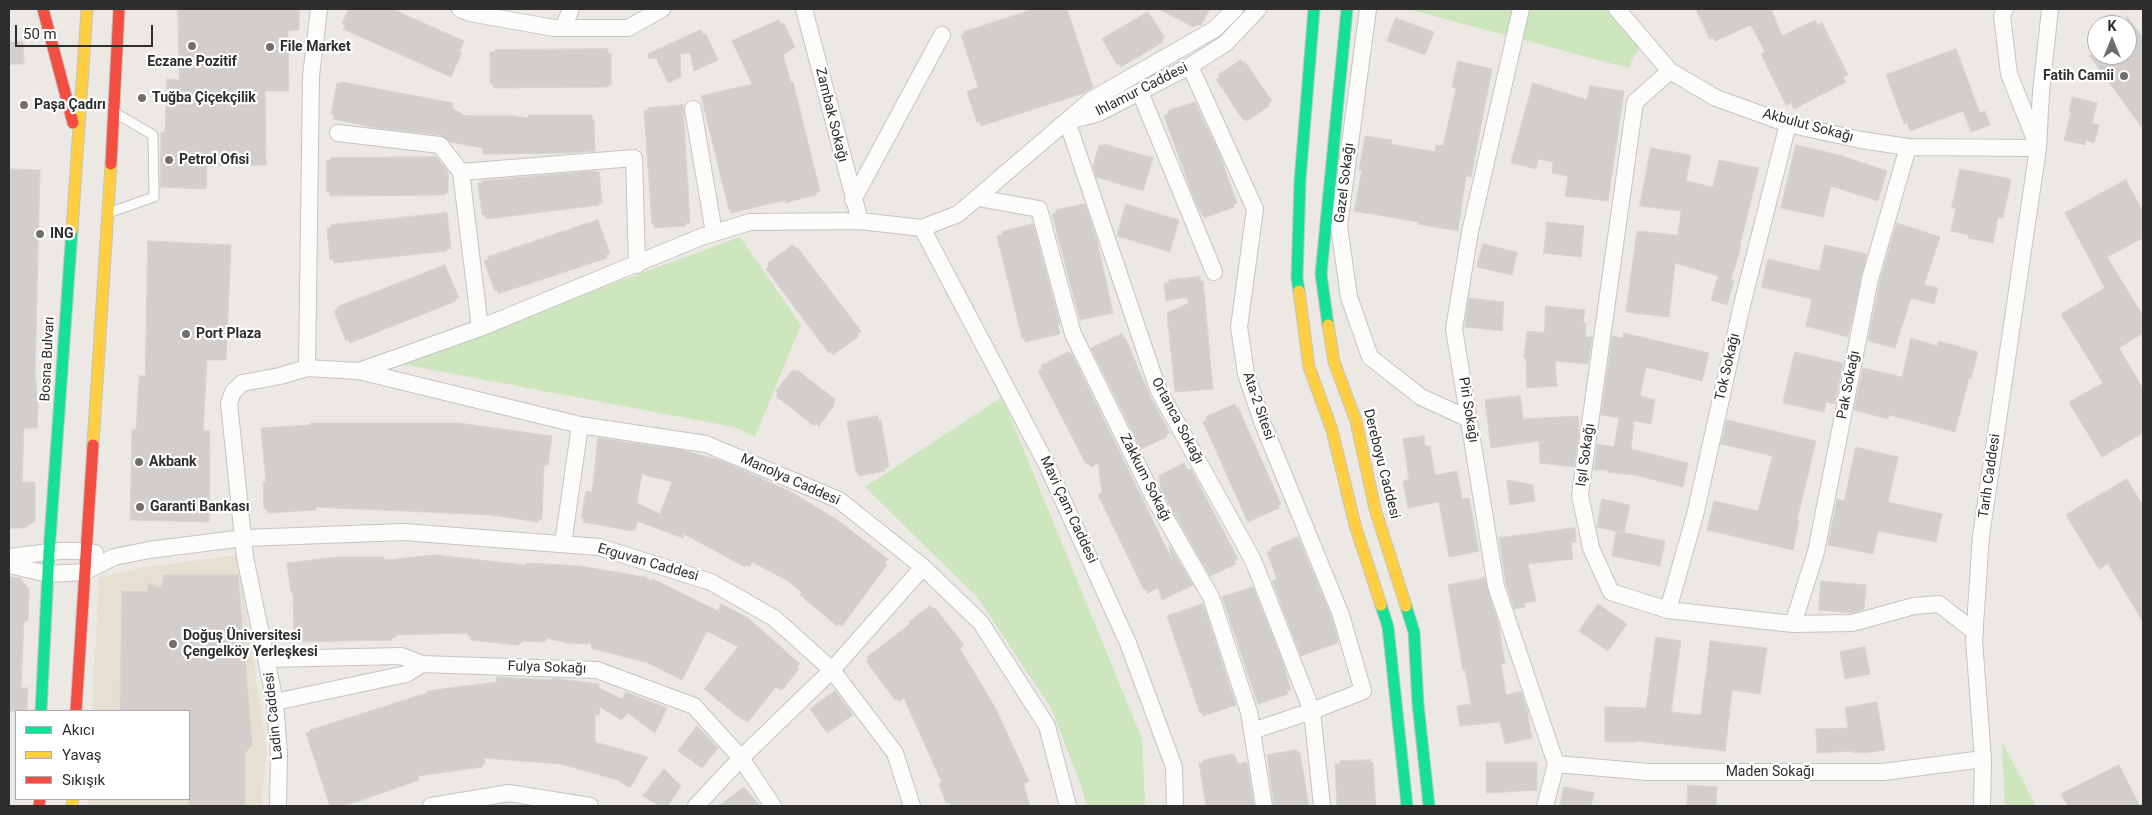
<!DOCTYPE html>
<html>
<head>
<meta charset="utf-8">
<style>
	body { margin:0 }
	#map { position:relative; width:2152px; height:815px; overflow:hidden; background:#ece8e4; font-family:Roboto,sans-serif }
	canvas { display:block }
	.frame { position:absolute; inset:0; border:10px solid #2e2e2e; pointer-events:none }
	.legend { position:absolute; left:15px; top:710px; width:175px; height:90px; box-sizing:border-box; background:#fff; border:1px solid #ababab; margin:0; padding:6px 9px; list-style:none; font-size:15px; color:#2e2e2e }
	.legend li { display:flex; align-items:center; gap:10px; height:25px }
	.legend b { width:25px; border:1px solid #ababab }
	.north { position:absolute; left:2087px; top:15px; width:50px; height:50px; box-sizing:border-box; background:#fff; border:1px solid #ababab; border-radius:50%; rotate:0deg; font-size:14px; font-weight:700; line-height:20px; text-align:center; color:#2e2e2e }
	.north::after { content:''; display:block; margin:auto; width:18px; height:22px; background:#706f6e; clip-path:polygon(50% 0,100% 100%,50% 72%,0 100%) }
	.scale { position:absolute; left:15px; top:25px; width:138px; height:22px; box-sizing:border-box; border:2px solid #2e2e2e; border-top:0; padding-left:6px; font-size:15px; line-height:18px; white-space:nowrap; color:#2e2e2e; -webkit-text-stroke:4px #fff; paint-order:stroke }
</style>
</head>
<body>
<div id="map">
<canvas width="2152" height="815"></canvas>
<div class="frame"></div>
<ul class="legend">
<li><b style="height:6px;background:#16e098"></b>Akıcı</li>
<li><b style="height:6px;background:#ffcf43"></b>Yavaş</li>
<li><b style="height:6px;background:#f24e42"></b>Sıkışık</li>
</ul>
<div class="north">K</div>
<div class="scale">50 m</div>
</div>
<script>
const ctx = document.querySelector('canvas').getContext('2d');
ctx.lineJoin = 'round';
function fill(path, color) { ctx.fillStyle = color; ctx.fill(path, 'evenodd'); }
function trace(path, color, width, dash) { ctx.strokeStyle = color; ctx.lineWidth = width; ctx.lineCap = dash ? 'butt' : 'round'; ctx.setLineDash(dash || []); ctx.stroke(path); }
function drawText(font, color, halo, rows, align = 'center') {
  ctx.font = font + ' Roboto,sans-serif'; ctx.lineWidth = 4.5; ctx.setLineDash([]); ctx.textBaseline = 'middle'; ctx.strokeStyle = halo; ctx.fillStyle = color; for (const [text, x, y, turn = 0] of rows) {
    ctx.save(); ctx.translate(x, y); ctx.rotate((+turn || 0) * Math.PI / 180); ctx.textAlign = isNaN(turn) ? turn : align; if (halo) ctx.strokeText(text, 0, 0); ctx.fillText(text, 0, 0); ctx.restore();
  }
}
fill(new Path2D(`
	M 238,555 L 267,752 L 261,806 L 87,806 L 88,799 L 189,799 L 189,711 L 92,711 L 99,578 L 140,568 Z`), '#e6e0d3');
fill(new Path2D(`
	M 1408,9 L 1608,9 L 1642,42 L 1628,68 Z
	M 740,237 L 801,325 L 755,437 L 734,427 L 396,363 Z
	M 1002,397 L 1142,739 L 1145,806 L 1087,806 L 1081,785 L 1051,708 L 978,598 L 865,487 Z
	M 2002,742 L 2036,806 L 2005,806 Z`), '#cee6be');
const building = new Path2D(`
	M 178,9 L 299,9 L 299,30 L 288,31 L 289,91 L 265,91 L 266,165 L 207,166 L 206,189 L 160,187 L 161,132 L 165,132 L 167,79 L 179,80 Z
	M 349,9 L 392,9 L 464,41 L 459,52 L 462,52 L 451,77 L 343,29 L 345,25 L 342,24 Z
	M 1034,9 L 1067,9 L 1093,87 L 1084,93 L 981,126 L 980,122 L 977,122 L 967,92 L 978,87 L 961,35 L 965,33 L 964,32 Z
	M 1159,9 L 1210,9 L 1201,25 L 1196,25 L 1194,27 Z
	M 1696,9 L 1771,9 L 1782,36 L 1815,20 L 1818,25 L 1822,23 L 1848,75 L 1843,77 L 1846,82 L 1794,109 L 1791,103 L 1786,105 L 1761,54 L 1765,52 L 1751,25 L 1715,41 L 1713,37 L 1710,39 Z
	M 1148,12 L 1165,38 L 1162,40 L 1163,42 L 1121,67 L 1119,63 L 1117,65 L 1102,39 Z
	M 2127,16 L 2143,38 L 2143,129 L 2089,55 L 2127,55 Z
	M 1396,18 L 1434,32 L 1425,55 L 1387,41 Z
	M 779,20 L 781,24 L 784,23 L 795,47 L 783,55 L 791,82 L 793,82 L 820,191 L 816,193 L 816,195 L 785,203 L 785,200 L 731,213 L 731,209 L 729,210 L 701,96 L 752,84 L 732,41 Z
	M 701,30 L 703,34 L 706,34 L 718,60 L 694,71 L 690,53 L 680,54 L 681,77 L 668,83 L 656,58 L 649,59 L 648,54 Z
	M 9,42 L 23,42 L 24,64 L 9,64 Z
	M 608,49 L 608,53 L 611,54 L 611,85 L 608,85 L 608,87 L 493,88 L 493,84 L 490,84 L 490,52 L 495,52 L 495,50 Z
	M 1956,49 L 1980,113 L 1985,111 L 1990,125 L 1971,132 L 1963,111 L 1910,131 L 1907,123 L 1904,124 L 1886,75 Z
	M 1241,60 L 1243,63 L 1245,62 L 1272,101 L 1268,104 L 1269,106 L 1247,121 L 1245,119 L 1243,120 L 1216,79 L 1220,77 L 1218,75 Z
	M 1458,61 L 1492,69 L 1471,177 L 1466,176 L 1458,231 L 1418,224 L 1419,222 L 1354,211 L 1362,170 L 1359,170 L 1365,136 L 1392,140 L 1391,144 L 1435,152 L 1436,145 L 1443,146 L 1456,88 L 1452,87 Z
	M 342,82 L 453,103 L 452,108 L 466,116 L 515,116 L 528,118 L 529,115 L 592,115 L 592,119 L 594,120 L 595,151 L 567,153 L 483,154 L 483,148 L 450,142 L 441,135 L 378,128 L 333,119 L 334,115 L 331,114 L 337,83 L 341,84 Z
	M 1533,83 L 1587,100 L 1590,86 L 1624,91 L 1608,201 L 1565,196 L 1568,176 L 1552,173 L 1553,162 L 1538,159 L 1536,169 L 1511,163 Z
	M 2073,97 L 2097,103 L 2092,123 L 2099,125 L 2094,143 L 2086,140 L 2085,145 L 2064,140 L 2071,112 L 2069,111 Z
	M 1195,102 L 1219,153 L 1237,203 L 1233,204 L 1234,207 L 1204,218 L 1195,201 L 1164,116 L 1168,114 L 1168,111 Z
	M 683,105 L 690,223 L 686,223 L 685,226 L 654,228 L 654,224 L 652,224 L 644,111 L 649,110 L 648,108 Z
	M 1104,144 L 1153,158 L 1143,191 L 1096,177 L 1093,166 L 1099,145 L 1104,146 Z
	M 1796,145 L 1839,155 L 1887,171 L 1878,201 L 1831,186 L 1823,217 L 1781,208 Z
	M 1651,148 L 1691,155 L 1686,181 L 1713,187 L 1719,160 L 1759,168 L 1740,245 L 1741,246 L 1731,280 L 1734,281 L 1727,305 L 1711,300 L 1718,276 L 1675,263 L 1669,317 L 1626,312 L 1637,231 L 1678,235 L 1681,211 L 1640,206 Z
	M 436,157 L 448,171 L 448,193 L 445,193 L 445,195 L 330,196 L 330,192 L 327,192 L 327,160 L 331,160 L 331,158 Z
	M 9,169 L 40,170 L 35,373 L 38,401 L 37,428 L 24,428 L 22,482 L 35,482 L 35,521 L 24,528 L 9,528 Z
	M 1960,169 L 2011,179 L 2003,218 L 1998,217 L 1993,243 L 1968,238 L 1969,235 L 1951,231 L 1956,208 L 1952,208 Z
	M 595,171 L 599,172 L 602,203 L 599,203 L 599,205 L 486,219 L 485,215 L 482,215 L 478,183 L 483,183 L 482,181 Z
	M 2126,180 L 2143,212 L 2143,238 L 2107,257 L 2143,316 L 2143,333 L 2119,348 L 2143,389 L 2143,433 L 2102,457 L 2069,402 L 2103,383 L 2061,314 L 2105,288 L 2065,213 Z
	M 1085,204 L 1097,240 L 1113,313 L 1080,320 L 1052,214 L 1056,213 L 1056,210 Z
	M 1126,204 L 1179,220 L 1170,252 L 1117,236 Z
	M 447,213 L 451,249 L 447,249 L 447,251 L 334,263 L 333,259 L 330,260 L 327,228 L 331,228 L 331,225 Z
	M 598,220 L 610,254 L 606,255 L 607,258 L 498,294 L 497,290 L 495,291 L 484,261 L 489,259 L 488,257 Z
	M 1547,222 L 1584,226 L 1581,257 L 1544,253 Z
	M 1897,223 L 1940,237 L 1924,285 L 1938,288 L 1934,304 L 1911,298 L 1895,348 L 1868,341 L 1880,281 Z
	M 1033,224 L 1060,324 L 1058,325 L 1060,334 L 1025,342 L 1024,338 L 1022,338 L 997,236 L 1002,235 L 1002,232 Z
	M 148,241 L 231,245 L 226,360 L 207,360 L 203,431 L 210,431 L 209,522 L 130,520 L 132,430 L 136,430 L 139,376 L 145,376 Z
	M 1483,244 L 1517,252 L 1512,275 L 1477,267 Z
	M 793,245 L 795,248 L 797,247 L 861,331 L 857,334 L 859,336 L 833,355 L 831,352 L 829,353 L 766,269 L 769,266 L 768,263 Z
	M 1825,245 L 1867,254 L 1848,337 L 1806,326 L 1812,299 L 1761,287 L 1768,259 L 1819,271 Z
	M 445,265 L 459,298 L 455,299 L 456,301 L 350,343 L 348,339 L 346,341 L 334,311 L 338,309 L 337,307 Z
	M 1200,277 L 1200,281 L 1203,281 L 1213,389 L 1175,392 L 1167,313 L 1189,303 L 1187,297 L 1166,301 L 1164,283 L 1169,283 L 1169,280 Z
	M 1469,298 L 1504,302 L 1502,331 L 1465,327 Z
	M 1546,306 L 1585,310 L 1583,323 L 1586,323 L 1585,337 L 1592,337 L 1588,364 L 1555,361 L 1557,386 L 1527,388 L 1526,358 L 1524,358 L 1527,331 L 1544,333 Z
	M 1624,333 L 1709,353 L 1702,381 L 1646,367 L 1640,396 L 1655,400 L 1651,424 L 1634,421 L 1631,449 L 1688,463 L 1683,487 L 1635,475 L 1607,472 L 1608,470 L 1594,470 L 1597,444 L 1614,447 L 1619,418 L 1601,415 L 1612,339 L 1613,336 L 1623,338 Z
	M 1122,334 L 1123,338 L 1125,337 L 1149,394 L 1170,433 L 1166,434 L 1167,437 L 1141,449 L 1091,348 Z
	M 1911,338 L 1937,346 L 1939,341 L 1978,352 L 1971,378 L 1969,378 L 1955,432 L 1889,415 L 1888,419 L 1854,410 L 1863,368 L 1902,377 Z
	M 1068,352 L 1072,354 L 1172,560 L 1169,545 L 1193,585 L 1162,600 L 1158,588 L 1148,593 L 1146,589 L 1144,590 L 1098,495 L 1102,493 L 1098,463 L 1091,467 L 1089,463 L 1086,464 L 1038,371 L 1042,369 L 1041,366 Z
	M 1795,352 L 1843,363 L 1835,404 L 1826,402 L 1824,412 L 1783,403 Z
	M 793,370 L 796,372 L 797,370 L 835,399 L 833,407 L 819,426 L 816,424 L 814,426 L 776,396 L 778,393 L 776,391 Z
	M 1520,396 L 1523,419 L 1578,416 L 1579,433 L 1574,467 L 1540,463 L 1539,441 L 1491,448 L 1485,400 Z
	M 1235,404 L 1236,408 L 1238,407 L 1281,504 L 1278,505 L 1279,508 L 1248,522 L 1203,422 L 1207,420 L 1206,417 Z
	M 878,416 L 879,421 L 881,420 L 889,467 L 885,468 L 885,471 L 859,476 L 858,472 L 856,473 L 847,422 Z
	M 1727,420 L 1816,441 L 1797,520 L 1799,521 L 1793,550 L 1707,530 L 1714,501 L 1758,511 L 1772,458 L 1772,456 L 1721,444 Z
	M 311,423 L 459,423 L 552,436 L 548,465 L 544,465 L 542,520 L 538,519 L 538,522 L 490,515 L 316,507 L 316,510 L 268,513 L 267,509 L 264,509 L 263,482 L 266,482 L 261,428 L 311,425 Z
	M 1424,436 L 1425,446 L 1430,446 L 1435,475 L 1457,471 L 1462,499 L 1469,498 L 1479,551 L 1449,557 L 1439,502 L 1408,508 L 1403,481 L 1409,480 L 1403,439 Z
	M 598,438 L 682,450 L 722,461 L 758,477 L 791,492 L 836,519 L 888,559 L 885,562 L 887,565 L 842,626 L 839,624 L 837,626 L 800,595 L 802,593 L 788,581 L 752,562 L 749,567 L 746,565 L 745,567 L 684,534 L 683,538 L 637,521 L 635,530 L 632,530 L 631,531 L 583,522 L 584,518 L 581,518 L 586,491 L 592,492 ZM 642,474 L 672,482 L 660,514 L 637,503 Z
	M 1856,447 L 1898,457 L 1888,502 L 1942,514 L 1936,542 L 1878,531 L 1873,554 L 1828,545 L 1837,499 L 1844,501 Z
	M 1184,463 L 1188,470 L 1191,469 L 1238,559 L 1234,561 L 1236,564 L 1210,576 L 1161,490 L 1159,476 Z
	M 2127,479 L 2143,506 L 2143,622 L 2108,564 L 2099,569 L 2066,515 Z
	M 1507,480 L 1533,485 L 1535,501 L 1510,505 Z
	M 1602,499 L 1630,505 L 1624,533 L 1597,527 Z
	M 1575,528 L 1576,542 L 1571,543 L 1573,559 L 1528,564 L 1536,601 L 1524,603 L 1525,607 L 1514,609 L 1506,584 L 1499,538 Z
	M 1617,531 L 1665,541 L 1660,566 L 1612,556 Z
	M 1298,537 L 1332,618 L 1338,640 L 1337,643 L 1301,656 L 1272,581 L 1277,579 L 1267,552 L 1271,551 L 1271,548 Z
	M 435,555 L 526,565 L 526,563 L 580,566 L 645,577 L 652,581 L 653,579 L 718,611 L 721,604 L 748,618 L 800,664 L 797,667 L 799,669 L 782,690 L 776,687 L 748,722 L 746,720 L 744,721 L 704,689 L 738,647 L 707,631 L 682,680 L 648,663 L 591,648 L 592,644 L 567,643 L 547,638 L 545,642 L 523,641 L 518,645 L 470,640 L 471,636 L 468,636 L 468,633 L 396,635 L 396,638 L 392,638 L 392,640 L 294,642 L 293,592 L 291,593 L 287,563 L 337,557 L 384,557 L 384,560 Z
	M 164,575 L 238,575 L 252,745 L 245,753 L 245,806 L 189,806 L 189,711 L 120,711 L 122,591 L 147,592 L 148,584 L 161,588 Z
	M 9,577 L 20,578 L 29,589 L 28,621 L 24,621 L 21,688 L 28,688 L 27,711 L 9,711 Z
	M 1485,578 L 1499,627 L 1505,663 L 1501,664 L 1506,695 L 1521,691 L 1527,710 L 1532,738 L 1505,744 L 1500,722 L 1460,726 L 1457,706 L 1471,704 L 1465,670 L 1463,670 L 1448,585 Z
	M 1821,581 L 1866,585 L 1864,609 L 1852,613 L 1819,610 Z
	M 1253,587 L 1283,663 L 1291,690 L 1287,691 L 1288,694 L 1258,704 L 1222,597 Z
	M 1203,604 L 1236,705 L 1203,716 L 1202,712 L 1200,713 L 1167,616 Z
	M 1598,604 L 1627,624 L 1608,651 L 1579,631 Z
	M 930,606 L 933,609 L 935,608 L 964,645 L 960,649 L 996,709 L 1029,781 L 1025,783 L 1024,786 L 1030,806 L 950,806 L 949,802 L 946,803 L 939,784 L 942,783 L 904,698 L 899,702 L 897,699 L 895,700 L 866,661 L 869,659 L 867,657 L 910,624 L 909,622 Z
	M 1656,637 L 1681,641 L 1671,712 L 1701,715 L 1710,641 L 1767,648 L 1760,694 L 1732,690 L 1725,751 L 1637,741 L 1637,742 L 1605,742 L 1605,707 L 1646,708 Z
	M 1865,647 L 1870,674 L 1845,679 L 1840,652 Z
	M 496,677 L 552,680 L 552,678 L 560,679 L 599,684 L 599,688 L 622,699 L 626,692 L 667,708 L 655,733 L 628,713 L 621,720 L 600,707 L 599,715 L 595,715 L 595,742 L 648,757 L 630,788 L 617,780 L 561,764 L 484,758 L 485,764 L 482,765 L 482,767 L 418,776 L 419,780 L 359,801 L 342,806 L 330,806 L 306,733 L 310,732 L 310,730 L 427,693 L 427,691 L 497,682 Z
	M 835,691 L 853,715 L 827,733 L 810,709 Z
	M 1877,702 L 1885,750 L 1863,753 L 1863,752 L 1853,753 L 1853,751 L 1817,753 L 1816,729 L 1848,728 L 1845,708 Z
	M 697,726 L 718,748 L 702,768 L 678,751 Z
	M 1297,750 L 1298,753 L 1300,753 L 1309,806 L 1274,806 L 1267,755 Z
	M 1234,754 L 1238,764 L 1247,762 L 1254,806 L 1206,806 L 1199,763 L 1203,763 L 1204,760 Z
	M 1371,760 L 1371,763 L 1373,763 L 1376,806 L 1337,806 L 1335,764 L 1340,764 L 1340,761 Z
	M 1487,762 L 1537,762 L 1537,790 L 1487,793 Z
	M 2119,765 L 2140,806 L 2068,806 L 2061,794 Z
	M 664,769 L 681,786 L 668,806 L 660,806 L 643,796 Z
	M 1688,785 L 1717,787 L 1716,806 L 1687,806 Z
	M 744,787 L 760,806 L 719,806 Z
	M 1564,787 L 1594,793 L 1591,806 L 1560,806 Z`);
fill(building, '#d1cecb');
trace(building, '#d7d4d0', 1);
const lane = new Path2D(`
	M 111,212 L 154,197 L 153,135 L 117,114`);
const street = new Path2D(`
	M 460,9 L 470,13 L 554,28 L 628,28 L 662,9
	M 804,9 L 860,221
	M 1368,9 L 1339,226 L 1349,297 L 1370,357 L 1421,397 L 1469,419
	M 1521,9 L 1470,232 L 1454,329 L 1496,586 L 1556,764 L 1545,806
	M 1617,9 L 1670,71 L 1716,98 L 1788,124 L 1861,140 L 1908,147 L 2038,148
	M 2005,9 L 2002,16 L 2009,74 L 2036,142
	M 563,28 L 571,9
	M 1190,66 L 1255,209 L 1239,327 L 1246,374 L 1263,424 L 1341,615 L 1363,691 L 1312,711 L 1322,806
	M 1670,71 L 1635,102 L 1580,495 L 1591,548 L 1611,592 L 1668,610 L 1793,624 L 1852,623 L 1914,606 L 1939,604 L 1975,632
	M 1140,92 L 1214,272
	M 693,109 L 714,233
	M 1067,121 L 1158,389 L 1253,560 L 1312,711 L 1252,731
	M 1069,121 L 1099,113 L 1190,66 L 1226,43 L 1258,9
	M 338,133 L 440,145 L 461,172
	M 978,198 L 1039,209 L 1073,334 L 1154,498 L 1211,597 L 1249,712 L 1264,806
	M 853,200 L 942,35
	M 922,228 L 1047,465 L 1128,643 L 1174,767 L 1175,806
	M 480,328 L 461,172 L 634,158 L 637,265
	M 307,368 L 311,76 L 319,9
	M 359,371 L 580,425 L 706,444 L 839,500 L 923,567 L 981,623 L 1047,726 L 1068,806
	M 563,544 L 580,425
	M 9,557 C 36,554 67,547 95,553
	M 9,565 L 48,574 L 84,572 L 114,557 L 149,550 L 244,538 L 404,532 L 599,547 L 711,582 L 774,618 L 832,670 L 895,753 L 912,806
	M 1668,610 L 1695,515 L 1742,305 L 1788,124
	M 1793,624 L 1816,552 L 1870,279 L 1908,147
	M 268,659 L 401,656 L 422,664 L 597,670 L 694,706 L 741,758 L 773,806
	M 275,702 L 406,674 L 422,664
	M 1556,764 L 1649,772 L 1883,772 L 1983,759
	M 278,806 L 279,754 L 275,702 L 245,557 L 229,403 L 233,392 L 242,383 L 280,376 L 307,368 L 359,371 L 480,328 L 701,237 L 750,222 L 860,221 L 922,228 L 958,214 L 1091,100 L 1215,29 L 1235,9
	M 431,806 L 509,793 L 590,806
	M 696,806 L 741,758 L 832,670 L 923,567
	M 1982,806 L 1983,759 L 1974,640 L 1981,536 L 2038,148 L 2041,92 L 2050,9`);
const fast = new Path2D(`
	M 1299,291 L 1297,278 L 1300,181 L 1314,9
	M 1328,325 L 1321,274 L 1347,9
	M 1381,605 L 1388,627 L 1407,806
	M 1406,606 L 1414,632 L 1418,704 L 1429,806
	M 41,711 L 49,552 L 72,230`);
const slow = new Path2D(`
	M 72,230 L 87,9
	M 1299,291 L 1309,367 L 1332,430 L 1355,525 L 1381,605
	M 1328,325 L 1334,362 L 1356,421 L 1375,509 L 1406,606
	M 93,445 L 111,164
	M 72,806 L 73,799`);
const jam = new Path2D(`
	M 43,9 L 73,123
	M 111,164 L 119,9
	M 76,711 L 93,445
	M 39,806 L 40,799`);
trace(lane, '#c5c4c5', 11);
trace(street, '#c5c4c5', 18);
trace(fast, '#c5c4c5', 13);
trace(slow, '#c5c4c5', 13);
trace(jam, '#c5c4c5', 13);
trace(lane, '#fcfcfb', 9);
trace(street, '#fcfcfb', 16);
trace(fast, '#16e098', 11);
trace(slow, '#ffcf43', 11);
trace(jam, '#f24e42', 11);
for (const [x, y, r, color] of [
	[192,46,5,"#706f6e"],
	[270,47,5,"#706f6e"],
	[2124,76,5,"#706f6e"],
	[142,98,5,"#706f6e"],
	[24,105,5,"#706f6e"],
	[169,160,5,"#706f6e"],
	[40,234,5,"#706f6e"],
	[186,334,5,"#706f6e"],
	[139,462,5,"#706f6e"],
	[140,507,5,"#706f6e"],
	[173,644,5,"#706f6e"]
]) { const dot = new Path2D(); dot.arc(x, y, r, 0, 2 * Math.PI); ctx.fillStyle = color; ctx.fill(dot); trace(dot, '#fff', 2); }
drawText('bold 14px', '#2e2e2e', '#fff', [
	["File Market",280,47],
	["Eczane Pozitif",192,62,"center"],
	["Fatih Camii",2114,76,"right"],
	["Tuğba Çiçekçilik",152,98],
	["Paşa Çadırı",34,105],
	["Petrol Ofisi",179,160],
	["ING",50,234],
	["Port Plaza",196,334],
	["Akbank",149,462],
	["Garanti Bankası",150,507],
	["Doğuş Üniversitesi",183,636],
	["Çengelköy Yerleşkesi",183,652]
], 'left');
drawText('14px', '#2e2e2e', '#fff', [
	["Ihlamur Caddesi",1142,90,-27],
	["Zambak Sokağı",831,115,76],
	["Akbulut Sokağı",1808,126,15],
	["Gazel Sokağı",1345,183,-83],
	["Bosna Bulvarı",48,359,-87],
	["Tok Sokağı",1728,367,-77],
	["Pak Sokağı",1849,385,-79],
	["Ata-2 Sitesi",1258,406,71],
	["Piri Sokağı",1468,410,81],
	["Ortanca Sokağı",1177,421,62],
	["Işıl Sokağı",1586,455,-82],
	["Dereboyu Caddesi",1381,464,76],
	["Tarih Caddesi",1990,476,-82],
	["Zakkum Sokağı",1145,478,63],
	["Manolya Caddesi",790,480,24],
	["Mavi Çam Caddesi",1068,510,65],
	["Erguvan Caddesi",648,563,16],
	["Fulya Sokağı",547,668,2],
	["Ladin Caddesi",274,716,-96],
	["Maden Sokağı",1770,772]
]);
</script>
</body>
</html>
